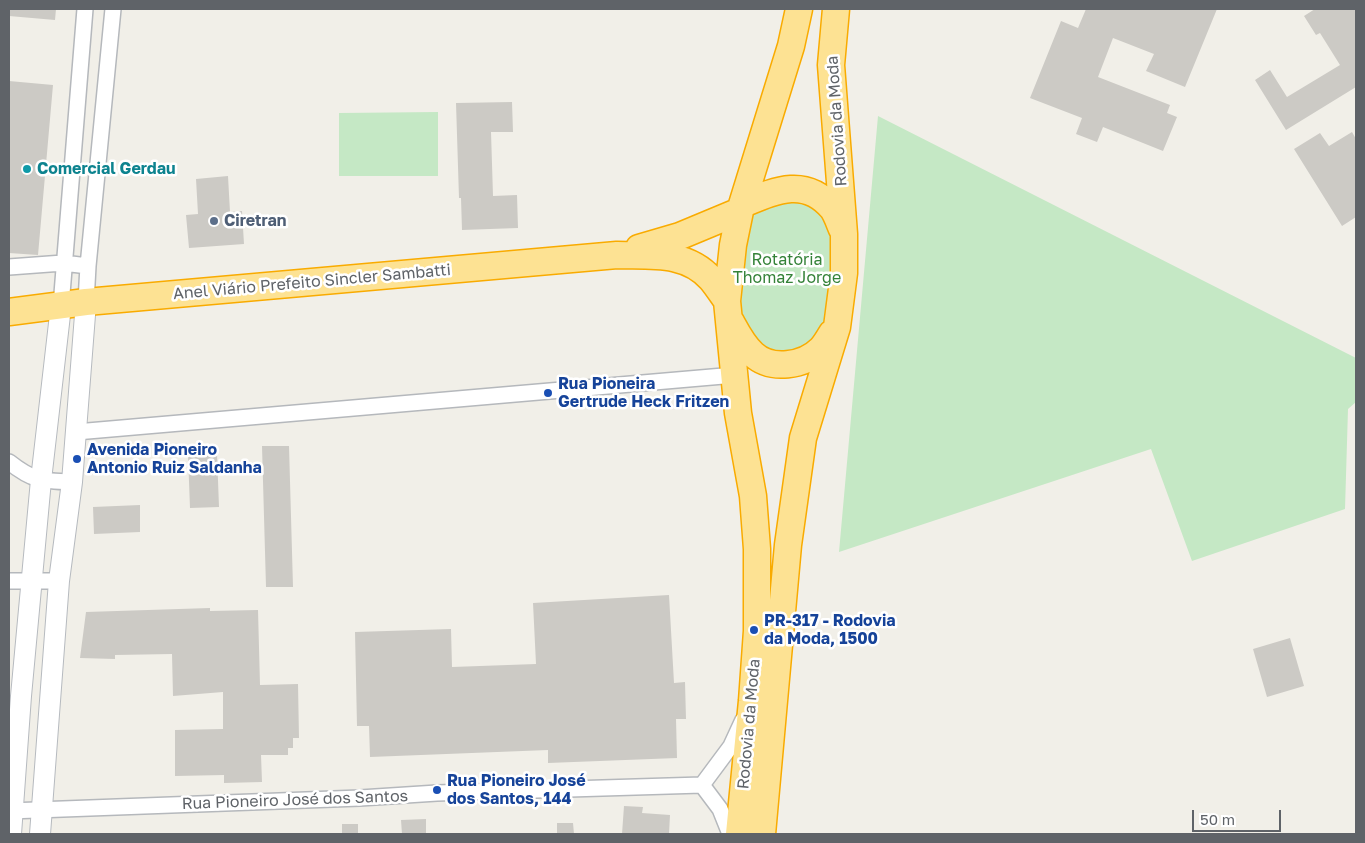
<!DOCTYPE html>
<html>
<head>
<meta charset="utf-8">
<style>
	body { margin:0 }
	#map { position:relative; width:1365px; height:843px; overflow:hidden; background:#f1efe8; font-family:"Golos Text",sans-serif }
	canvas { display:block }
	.frame { position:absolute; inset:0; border:10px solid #5f6368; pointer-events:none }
	.scale { position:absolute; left:1192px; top:810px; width:89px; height:22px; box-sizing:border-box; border:2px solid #5f6368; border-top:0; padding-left:6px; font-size:15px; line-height:18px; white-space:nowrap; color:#5f6368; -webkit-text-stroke:4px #fff; paint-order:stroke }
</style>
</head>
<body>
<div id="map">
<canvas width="1365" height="843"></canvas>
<div class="frame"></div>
<div class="scale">50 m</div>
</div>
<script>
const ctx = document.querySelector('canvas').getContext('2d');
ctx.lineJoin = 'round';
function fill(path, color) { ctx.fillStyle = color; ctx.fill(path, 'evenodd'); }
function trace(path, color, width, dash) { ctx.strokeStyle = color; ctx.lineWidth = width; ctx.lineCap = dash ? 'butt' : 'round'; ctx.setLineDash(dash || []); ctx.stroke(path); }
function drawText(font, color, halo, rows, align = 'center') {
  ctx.font = font + ' "Golos Text",sans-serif'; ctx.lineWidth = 5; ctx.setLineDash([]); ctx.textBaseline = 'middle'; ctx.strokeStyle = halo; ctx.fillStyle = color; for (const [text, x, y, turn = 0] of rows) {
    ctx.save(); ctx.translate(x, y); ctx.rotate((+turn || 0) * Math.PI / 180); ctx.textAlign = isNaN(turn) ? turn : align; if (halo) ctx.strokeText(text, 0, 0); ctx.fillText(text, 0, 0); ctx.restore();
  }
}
fill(new Path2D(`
	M 438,112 L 438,176 L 339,176 L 339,113 Z
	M 878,116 L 1356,358 L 1356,402 L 1348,409 L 1345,509 L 1192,561 L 1151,449 L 839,552 Z
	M 793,188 L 844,234 L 821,349 L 770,363 L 727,301 L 740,211 Z`), '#c5e8c5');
fill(new Path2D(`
	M 9,9 L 56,9 L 55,20 L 9,16 Z
	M 1086,9 L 1217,9 L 1185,87 L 1146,71 L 1154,54 L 1113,38 L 1098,77 L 1170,105 L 1167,113 L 1177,117 L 1163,151 L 1103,127 L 1097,142 L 1076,134 L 1082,118 L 1030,98 L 1061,21 L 1078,28 Z
	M 1315,9 L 1356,9 L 1356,87 L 1286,130 L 1255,80 L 1270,70 L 1287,97 L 1340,65 L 1320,33 L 1316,35 L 1304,16 Z
	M 9,81 L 53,85 L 38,255 L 9,253 Z
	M 512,102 L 513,132 L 491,132 L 493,196 L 517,195 L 518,228 L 462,230 L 461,198 L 459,198 L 456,103 Z
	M 1352,132 L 1356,139 L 1356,217 L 1342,226 L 1294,149 L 1320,133 L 1329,146 Z
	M 228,176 L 230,212 L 242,211 L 244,244 L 189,248 L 186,215 L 198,214 L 196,179 Z
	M 262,446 L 289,446 L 293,587 L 266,587 Z
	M 217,454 L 219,507 L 190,508 L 188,455 Z
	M 140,505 L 140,532 L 94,534 L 93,507 Z
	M 669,595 L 674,683 L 685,682 L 686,719 L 676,719 L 677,758 L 548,763 L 548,750 L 370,757 L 369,726 L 357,726 L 355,632 L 451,629 L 452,667 L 536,664 L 533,603 Z
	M 210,608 L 210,611 L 258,610 L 260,685 L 298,684 L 299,738 L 293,738 L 293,748 L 288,748 L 288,755 L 261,755 L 262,782 L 224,783 L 224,775 L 175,776 L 175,730 L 223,729 L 223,692 L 173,696 L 172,654 L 115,655 L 115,659 L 80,658 L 86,612 Z
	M 1290,638 L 1304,686 L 1267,697 L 1253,649 Z
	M 624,806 L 643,807 L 642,813 L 670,815 L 669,834 L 622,834 Z
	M 426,819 L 426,834 L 402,834 L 401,820 Z
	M 557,823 L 573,823 L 574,834 L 557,834 Z
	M 342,824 L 358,824 L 358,834 L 342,834 Z`), '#cccac5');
const street = new Path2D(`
	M 9,267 L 63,263 L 88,266
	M 86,302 L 88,266 L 113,9
	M 61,306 L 85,9
	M 76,432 L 735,375
	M 9,462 C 33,481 42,481 72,482
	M 9,581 L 59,581
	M 702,785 L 720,809 L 730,834
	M 9,811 L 360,798 L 437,793 L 702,785 L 731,746 L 743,720`);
const secondary = new Path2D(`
	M 11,834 L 21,696 L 41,480 L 61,306
	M 40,834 L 59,581 L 72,482 L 86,302`);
const highway = new Path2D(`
	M 743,204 C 774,191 805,176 832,208 C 836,213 839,222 842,229
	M 639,248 L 680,236 L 740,211
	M 9,312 L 86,302 L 617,255 C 650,256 686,251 711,279 C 717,286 722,294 727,301
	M 731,322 C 737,333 743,345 753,354 C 771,371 804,366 821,349 C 825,345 829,338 832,333
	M 739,834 L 752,701 L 757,631 L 757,549 L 753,496 L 738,413 L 727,301 L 733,245 L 740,211 L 791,46 L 799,9
	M 762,834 L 788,545 L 803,438 L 837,327 L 844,273 L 844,234 L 831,65 L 836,9`);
trace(street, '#b5b8bc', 18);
trace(secondary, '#b6babf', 22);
trace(highway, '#f9ab00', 29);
trace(street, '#fff', 15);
trace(secondary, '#fff', 20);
trace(highway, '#fde293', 26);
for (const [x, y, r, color] of [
	[27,169,5,"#0f9aa8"],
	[214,221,5,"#5c6f8a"],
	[548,393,5,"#1a4fb4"],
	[77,459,5,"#1a4fb4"],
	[754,630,5,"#1a4fb4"],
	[437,790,5,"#1a4fb4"]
]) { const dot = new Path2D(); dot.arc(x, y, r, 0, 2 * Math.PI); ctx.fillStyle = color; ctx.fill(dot); trace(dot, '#fff', 2); }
drawText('16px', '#5f6368', '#fff', [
	["Rodovia da Moda",837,121,-94],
	["Anel Viário Prefeito Sincler Sambatti",312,282,-5],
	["Rodovia da Moda",749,724,-85],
	["Rua Pioneiro José dos Santos",295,800,-2]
]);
drawText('bold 16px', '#0d838f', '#fff', [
	["Comercial Gerdau",37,169]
], 'left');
drawText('bold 16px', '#4e5e75', '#fff', [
	["Ciretran",224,221]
], 'left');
drawText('16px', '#348238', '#fff', [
	["Rotatória",787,260],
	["Thomaz Jorge",787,278]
]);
drawText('bold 16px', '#164399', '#fff', [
	["Rua Pioneira",558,384],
	["Gertrude Heck Fritzen",558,402],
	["Avenida Pioneiro",87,450],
	["Antonio Ruiz Saldanha",87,468],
	["PR-317 - Rodovia",764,621],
	["da Moda, 1500",764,639],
	["Rua Pioneiro José",447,781],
	["dos Santos, 144",447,799]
], 'left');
</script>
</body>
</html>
